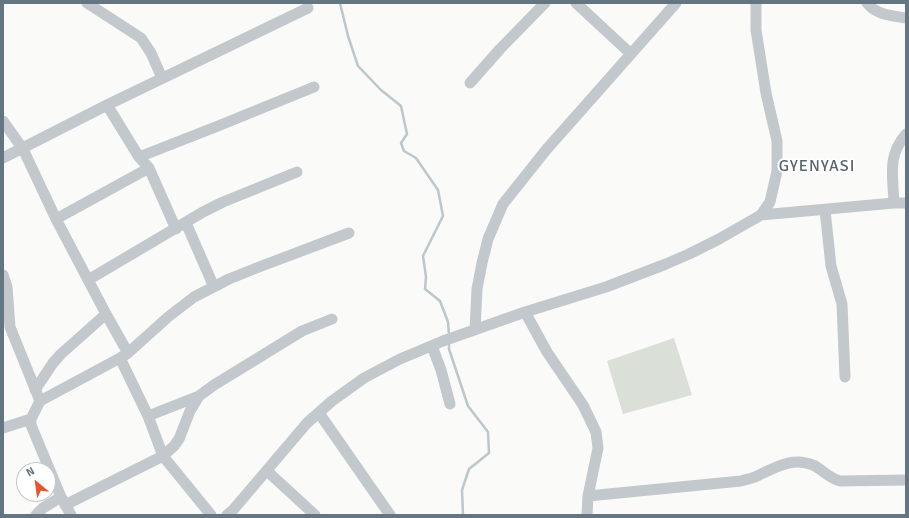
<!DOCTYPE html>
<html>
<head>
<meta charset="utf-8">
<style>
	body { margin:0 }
	#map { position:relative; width:909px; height:518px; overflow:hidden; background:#fafaf8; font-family:Signika,sans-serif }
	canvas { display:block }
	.frame { position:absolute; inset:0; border:4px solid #657683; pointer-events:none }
	.north { position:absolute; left:16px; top:462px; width:40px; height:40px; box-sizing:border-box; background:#fff; border:1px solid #c1c8cd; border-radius:50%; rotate:331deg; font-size:11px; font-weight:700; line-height:16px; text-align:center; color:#657683 }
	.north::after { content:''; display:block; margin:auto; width:14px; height:18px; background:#e4572e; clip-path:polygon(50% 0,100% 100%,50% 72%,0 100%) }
</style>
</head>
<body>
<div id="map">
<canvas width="909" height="518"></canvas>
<div class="frame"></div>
<div class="north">N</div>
</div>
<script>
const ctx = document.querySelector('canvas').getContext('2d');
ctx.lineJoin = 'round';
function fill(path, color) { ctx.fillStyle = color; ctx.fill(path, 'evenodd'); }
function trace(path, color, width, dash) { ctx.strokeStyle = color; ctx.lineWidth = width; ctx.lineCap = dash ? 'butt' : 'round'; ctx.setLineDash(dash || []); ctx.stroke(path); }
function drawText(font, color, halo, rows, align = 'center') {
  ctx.font = font + ' Signika,sans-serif'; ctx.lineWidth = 4; ctx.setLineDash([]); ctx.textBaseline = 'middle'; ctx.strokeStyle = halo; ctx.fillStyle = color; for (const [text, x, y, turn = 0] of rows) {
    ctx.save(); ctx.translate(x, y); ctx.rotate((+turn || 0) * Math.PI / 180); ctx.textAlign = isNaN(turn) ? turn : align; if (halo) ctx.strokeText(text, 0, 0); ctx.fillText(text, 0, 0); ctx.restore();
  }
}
fill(new Path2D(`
	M 674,338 L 692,395 L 623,414 L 607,361 Z`), '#dadfd7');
trace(new Path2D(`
	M 340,3 L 348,36 L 358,66 L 381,90 L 401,106 L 407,134 L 401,143 L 404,151 L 416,158 L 438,190 L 443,216 L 423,256 L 426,277 L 425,289 L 440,301 L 448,322 L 449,335
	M 449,342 L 449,349 L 468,406 L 488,432 L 489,453 L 469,469 L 462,490 L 463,515`), '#bbc7cb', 2.5);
trace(new Path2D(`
	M 87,3 L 141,38 L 151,53 L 162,78
	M 576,3 L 631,54
	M 867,3 C 876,15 893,16 906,18
	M 470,83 L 500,49 L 545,3
	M 107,105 L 139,157 L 149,168 L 176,229
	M 3,121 L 23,149 L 56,219 L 106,314 L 128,353
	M 139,157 L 218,126 L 314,87
	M 3,158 L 107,105 L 308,8
	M 894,203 C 893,176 887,156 906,134
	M 825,210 L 831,266 L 842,304 L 845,377
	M 761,215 L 894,203 L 906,203
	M 56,219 L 149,168
	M 186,223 L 214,287
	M 3,275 L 7,287 L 10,327 L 40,401
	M 88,280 L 203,212 L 223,202 L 297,172
	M 525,312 L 547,352 L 583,405 L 596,432 L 598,448 L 588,496 L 587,515
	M 475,330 L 477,289 L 482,263 L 488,239 L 503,204 L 546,150 L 676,3
	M 432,346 L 441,370 L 450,404
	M 120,358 L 148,416 L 163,456 L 211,515
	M 35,390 L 53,363 L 61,354 L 106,314
	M 319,413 L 390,515
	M 148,416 L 199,396
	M 3,428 L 31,419
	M 267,471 L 315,515
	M 588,496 L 741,481 C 748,479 755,478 761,474 C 778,466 794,457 813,465 C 823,470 829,478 840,481 L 906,480
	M 65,505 L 163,456 L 174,446 L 179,439 L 190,411 L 199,396 L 214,385 L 302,331 L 332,319
	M 36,515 L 43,508 L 61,497
	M 71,515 L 61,497 L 31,425 L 31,419 L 40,401 L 120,358 L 128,353 L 168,317 L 194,297 L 229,279 L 259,267 L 349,233
	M 227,515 L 233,510 L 307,423 L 332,401 L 364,378 L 400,359 L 443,341 L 525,312 L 606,287 L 666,264 L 689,254 L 719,239 L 761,215 L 770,202 L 777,171 L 777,141 L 766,93 L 756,30 L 756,3`), '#c3c8cc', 11);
ctx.letterSpacing = '1px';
drawText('16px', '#57646e', '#fff', [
	["GYENYASI",817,167]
]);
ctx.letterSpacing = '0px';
</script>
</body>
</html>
